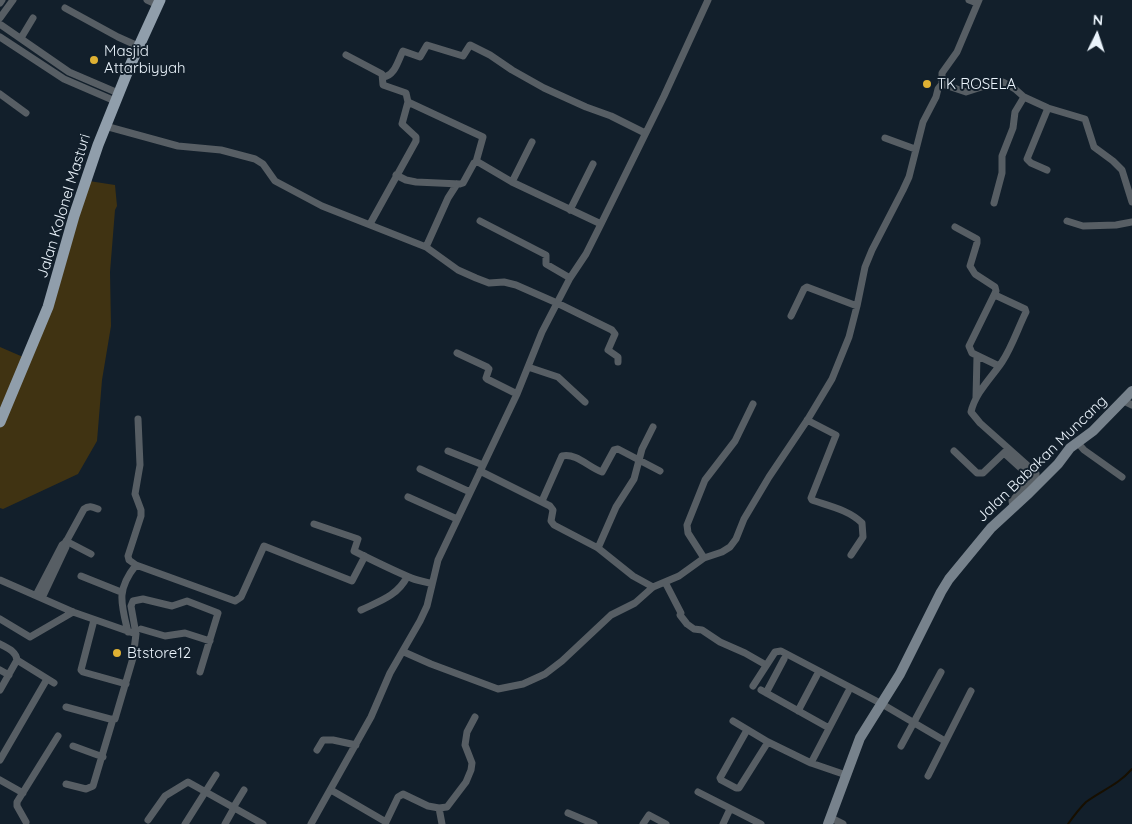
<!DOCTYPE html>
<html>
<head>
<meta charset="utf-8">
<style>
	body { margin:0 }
	#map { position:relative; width:1132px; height:824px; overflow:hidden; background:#121f2b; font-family:Quicksand,sans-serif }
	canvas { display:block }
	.north { position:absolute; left:1072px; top:10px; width:50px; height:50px; -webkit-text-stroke:4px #121f2b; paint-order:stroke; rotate:4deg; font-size:14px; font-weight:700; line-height:20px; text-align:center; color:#ebf4fc }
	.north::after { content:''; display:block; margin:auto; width:18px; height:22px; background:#ebf4fc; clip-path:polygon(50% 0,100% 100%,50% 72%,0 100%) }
</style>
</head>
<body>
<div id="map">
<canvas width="1132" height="824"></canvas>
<div class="north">N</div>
</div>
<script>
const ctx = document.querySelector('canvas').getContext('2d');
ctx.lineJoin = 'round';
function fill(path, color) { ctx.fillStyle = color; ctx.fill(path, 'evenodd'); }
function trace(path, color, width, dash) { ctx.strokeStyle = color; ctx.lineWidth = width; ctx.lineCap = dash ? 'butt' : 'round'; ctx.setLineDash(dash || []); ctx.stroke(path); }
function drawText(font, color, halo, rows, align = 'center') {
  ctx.font = font + ' Quicksand,sans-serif'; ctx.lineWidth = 4; ctx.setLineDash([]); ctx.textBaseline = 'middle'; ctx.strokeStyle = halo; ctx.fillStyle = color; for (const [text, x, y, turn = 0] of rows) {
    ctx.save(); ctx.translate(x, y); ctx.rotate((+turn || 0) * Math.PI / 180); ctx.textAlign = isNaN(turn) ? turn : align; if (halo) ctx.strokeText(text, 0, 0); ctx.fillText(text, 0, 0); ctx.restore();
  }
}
fill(new Path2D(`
	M 89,181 L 115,185 L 117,206 L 115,210 L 110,272 L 111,326 L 102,380 L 97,441 L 78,474 L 3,509 L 0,508 L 0,347 L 30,360 Z`), '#403312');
trace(new Path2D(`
	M 1068,824 C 1073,817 1080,808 1086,802 C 1102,790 1118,785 1132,769`), '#170f00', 2);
trace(new Path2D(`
	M 147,0 L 158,5
	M 969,0 L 977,3
	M 979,0 L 957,52 L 942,73 L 942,84 L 966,92 L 997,82 L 1003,82 L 1015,89 L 1024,97 L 1048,108 L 1085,119 L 1094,147 L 1113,161 L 1122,170 L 1132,202
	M 0,3 L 2,0
	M 65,8 L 118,37 L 138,46
	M 0,18 L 13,0
	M 1,25 L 69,72 L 118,93
	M 0,37 L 64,79 L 115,101
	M 21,38 L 33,18
	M 346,55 L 382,74 L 383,85 L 406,93 L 408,102 L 402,124 L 416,137 L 416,141 L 370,224
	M 383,77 C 395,76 398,60 403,51 L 420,57 L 427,45 L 463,56 L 470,45 L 490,55 L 512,70 L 544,88 L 586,107 L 611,116 L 645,133
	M 0,94 L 26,113
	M 408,102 L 483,137 L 476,162
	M 105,126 L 178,146 L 221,150 L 255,159 L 263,164 L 275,181 L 322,206 L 426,247 L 458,270 L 476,278 L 489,283 L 504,282 L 516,285 L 557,303 L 612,330 L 615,334 L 608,350 L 618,357 L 618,362
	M 885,138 L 915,149
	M 1047,170 L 1031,163 L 1027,159 L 1048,108
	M 396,175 L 406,180 L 416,182 L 460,184 L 463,183 L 474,163 L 478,162 L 512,182 L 601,224
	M 512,182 L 532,142
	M 994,203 L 1002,173 L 1002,156 L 1013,128 L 1015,112 L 1024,97
	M 570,210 L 593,164
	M 480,221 L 546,255 L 546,264 L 570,278
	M 1067,221 L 1083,226 L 1116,225 L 1132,222
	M 955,227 L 977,239 L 977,243 L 970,266 L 975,274 L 995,287 L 996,291 L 969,346 L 972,353 L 999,366
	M 426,247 L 448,198 L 457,184
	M 995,295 L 1025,309 L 1026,312 C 1018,328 1012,347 1002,362 C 992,377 975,393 971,412 L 980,423 L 1036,473 L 1036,478 L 1030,481 L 1012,501 L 1013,507
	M 791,316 L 804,289 L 807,287 L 857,306
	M 457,353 L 487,367 L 489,369 L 486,378 L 487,379 L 517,394
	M 528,367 L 558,377 L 585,402
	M 976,398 L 977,356
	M 1124,401 L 1132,405
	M 138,419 L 140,465 L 135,494 L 141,510 L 141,516 L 128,556 L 129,560 L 136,565 L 235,601 L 241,597 L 264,546 L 352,581 L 365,556
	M 807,420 L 836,435 L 811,498 L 812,500 C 829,506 849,510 862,523 L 863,537 L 851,555
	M 1077,442 L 1084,450 L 1122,477
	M 448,451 L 483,465
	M 954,451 L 977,473 L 983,473 L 1008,449
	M 1004,453 L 1026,473 L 1030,481
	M 420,469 L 470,492
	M 480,471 L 550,506 L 553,510 L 551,521 L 554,525 L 598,548 L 633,576 L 653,587
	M 408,497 L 457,519
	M 542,501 L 562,456 C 577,453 588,467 602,472 L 614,450 L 618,449 L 660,471
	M 314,524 L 358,539 L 354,551 C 372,560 390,569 409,577 C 417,581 424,581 432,584
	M 66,541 L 91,554
	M 66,542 L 84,509 C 89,505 93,507 98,509
	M 598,548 L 616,507 L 634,479 L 642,449 L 653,427
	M 704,558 L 688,533 L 687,525 L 705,480 L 735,441 L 753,404
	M 81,576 L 121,592
	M 0,580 L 73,612 L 136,634
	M 665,582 L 681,613 L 680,615 L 687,624 L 694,629 L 702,630 L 720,642 L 745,653 L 766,665
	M 36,595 L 62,545 L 66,542 L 66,547 L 42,598
	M 361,610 C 380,601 397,596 407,577
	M 0,619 L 30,637 L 73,612
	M 94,620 L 81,670 L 83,672 L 126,684
	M 141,629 L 165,636 L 185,633 L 210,641
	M 128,632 C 121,603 116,590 136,565
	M 0,644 C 7,648 16,651 17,660 L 0,690
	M 404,652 L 431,664 L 498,689 L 523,684 L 545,674 L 562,661 L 611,615 L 635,603 L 653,587 L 679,576 L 704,558 L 722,552 L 730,547 L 736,539 L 744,519 L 769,477 L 808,419 L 832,379 L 849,337 L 857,306 L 865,267 L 872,250 L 903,190 L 909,177 L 923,122 L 936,97 L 938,89 L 942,84
	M 17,660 L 54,683
	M 0,670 L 9,675
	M 753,686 L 775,652 L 781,651 L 882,704 L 945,741
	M 761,690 L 829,728
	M 766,693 L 784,659
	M 66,707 L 110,719 L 115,719 L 133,658 L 136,634 L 131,606 L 133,601 L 143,599 L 172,606 L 187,601 L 218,613 L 200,672
	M 798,711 L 817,675
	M 733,721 L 768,742 L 811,763 L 846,775
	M 747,730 L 720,778 L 721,780 L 736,788 L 739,788 L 768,742
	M 73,746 L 103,757
	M 901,746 L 941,672
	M 317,750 L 323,740 L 333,740 L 356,745
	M 0,760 L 47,679
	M 811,763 L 848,692
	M 928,776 L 971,691
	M 0,780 L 23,793
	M 66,784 L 86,789 L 93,786 L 113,719
	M 331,790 L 386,822 L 398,797 L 403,794 L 428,806 L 439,808 L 447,807 L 466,782 L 471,770 L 472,763 L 465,745 L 467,732 L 475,717
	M 698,792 L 761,824
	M 233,808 L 244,790
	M 439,808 L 442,824
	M 568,813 L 594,824
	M 831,818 L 843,824
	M 148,820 L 165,796 L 188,782 L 263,824
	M 26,822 L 17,806 L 17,802 L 58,736
	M 185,824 L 216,775
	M 225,824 L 234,808
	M 311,824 L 371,717 L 390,673 L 420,621 L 427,606 L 438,560 L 517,394 L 542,332 L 570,278 L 586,254 L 601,224 L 664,96 L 708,0
	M 643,824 L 649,815 L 666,824
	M 723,824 L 730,809`), '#575e64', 7);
trace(new Path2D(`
	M 828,824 L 860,738 L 900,674 L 941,592 L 949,579 L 991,528 L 1029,493 L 1058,464 L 1070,448 L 1093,431 L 1132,391`), '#77828c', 10);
trace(new Path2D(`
	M 0,422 L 48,307 L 74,216 L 98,145 L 129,68 L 160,0`), '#909eab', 11);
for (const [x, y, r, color] of [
	[94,60,5,"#dfb133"],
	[927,84,5,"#dfb133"],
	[117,653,5,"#dfb133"]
]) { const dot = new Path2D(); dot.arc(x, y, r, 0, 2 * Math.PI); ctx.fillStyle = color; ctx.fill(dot); trace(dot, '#121f2b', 2); }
drawText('15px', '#ebf4fc', '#121f2b', [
	["Masjid",104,51],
	["Attarbiyyah",104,68],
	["TK ROSELA",937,84],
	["Btstore12",127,653]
], 'left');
drawText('15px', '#ebf4fc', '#121f2b', [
	["Jalan Kolonel Masturi",64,206,-73],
	["Jalan Babakan Muncang",1042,459,-44]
]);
</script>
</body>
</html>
